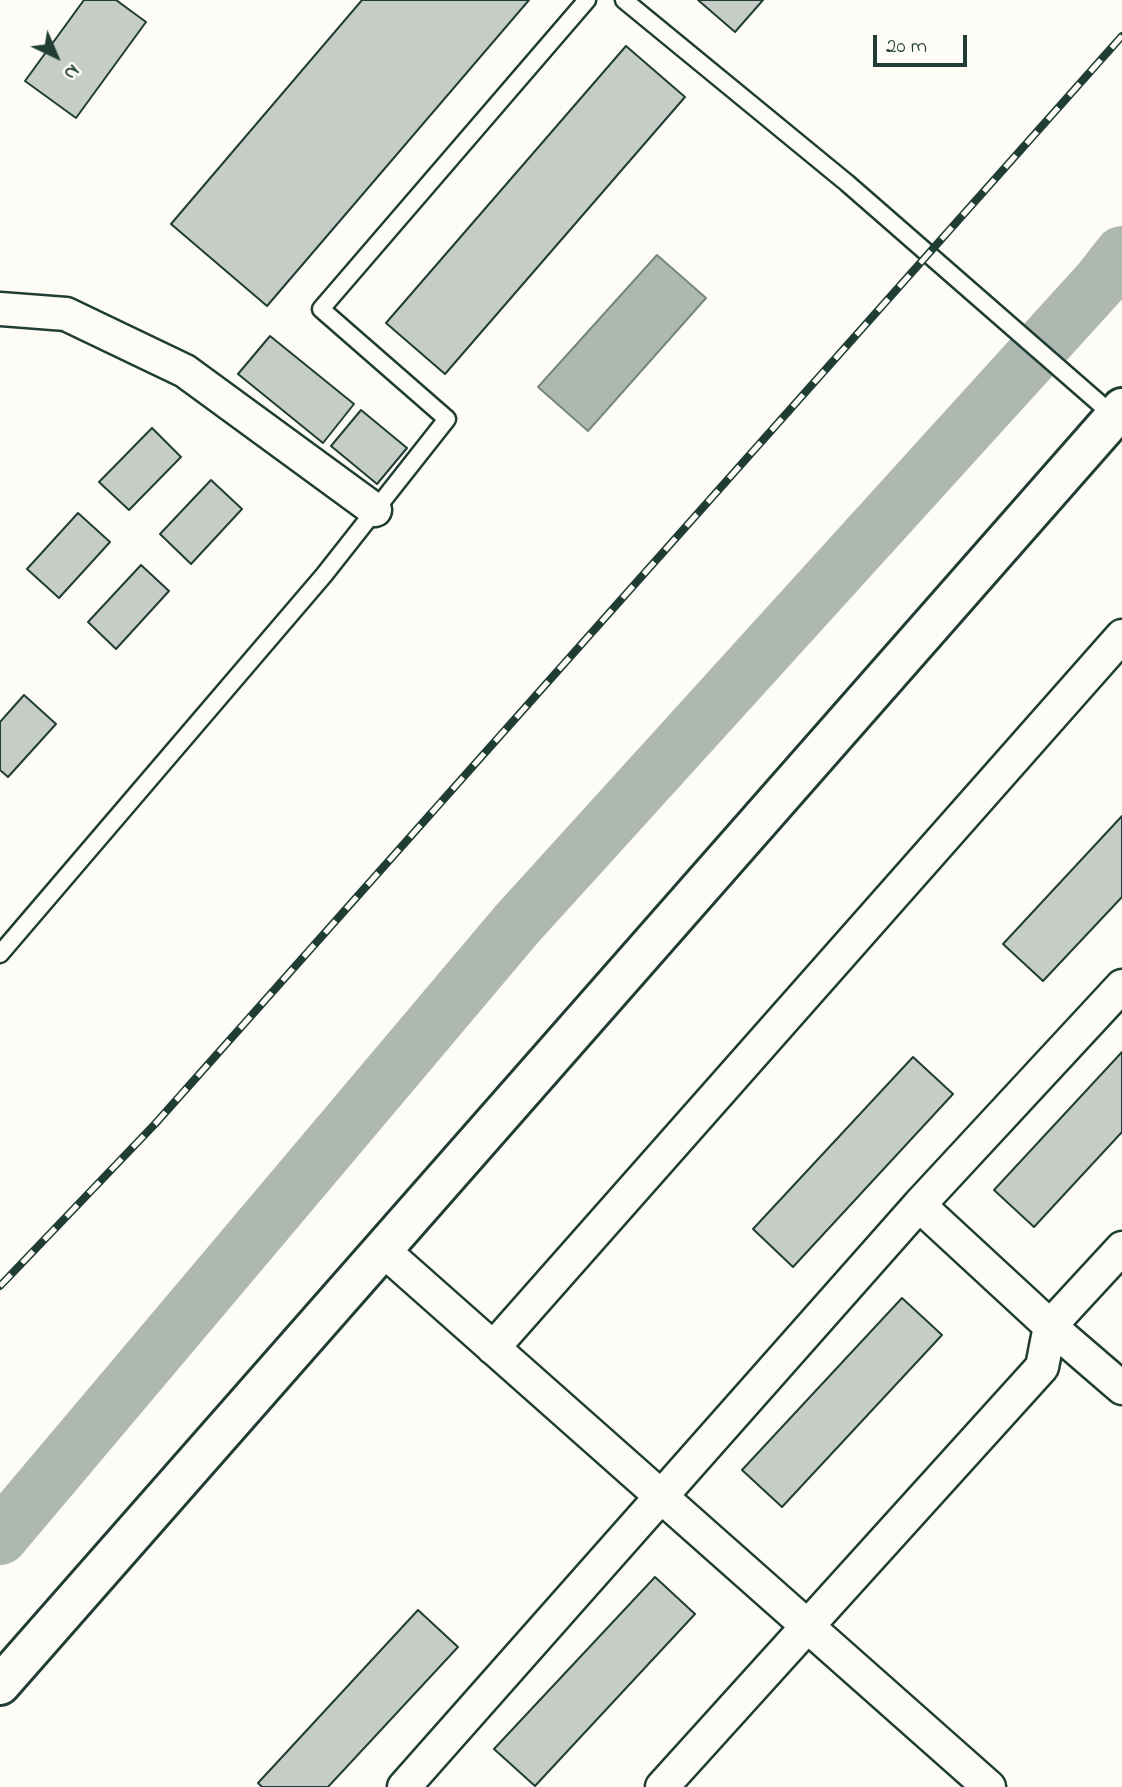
<!DOCTYPE html>
<html>
<head>
<meta charset="utf-8">
<style>
	body { margin:0 }
	#map { position:relative; width:1122px; height:1787px; overflow:hidden; background:#fdfcf7; font-family:"Indie Flower",sans-serif }
	canvas { display:block }
	.north { position:absolute; left:21px; top:21px; width:70px; height:70px; -webkit-text-stroke:5px #fdfcf7; paint-order:stroke; rotate:136deg; font-size:19px; font-weight:700; line-height:28px; text-align:center; color:#1f3d34 }
	.north::after { content:''; display:block; margin:auto; width:24px; height:32px; background:#1f3d34; clip-path:polygon(50% 0,100% 100%,50% 72%,0 100%) }
	.scale { position:absolute; left:873px; top:35px; width:94px; height:32px; box-sizing:border-box; border:4px solid #1f3d34; border-top:0; padding-left:9px; font-size:21px; line-height:24px; white-space:nowrap; color:#1f3d34; -webkit-text-stroke:5px #fdfcf7; paint-order:stroke }
</style>
</head>
<body>
<div id="map">
<canvas width="1122" height="1787"></canvas>
<div class="north">N</div>
<div class="scale">20 m</div>
</div>
<script>
const ctx = document.querySelector('canvas').getContext('2d');
ctx.lineJoin = 'round';
function fill(path, color) { ctx.fillStyle = color; ctx.fill(path, 'evenodd'); }
function trace(path, color, width, dash) { ctx.strokeStyle = color; ctx.lineWidth = width; ctx.lineCap = dash ? 'butt' : 'round'; ctx.setLineDash(dash || []); ctx.stroke(path); }
const water = new Path2D(`
	M 657,255 L 706,298 L 588,431 L 538,387 Z`);
fill(water, '#aeb8b1');
trace(water, '#75877f', 2);
trace(new Path2D(`
	M 0,1537 L 517,924 L 1100,282 L 1122,254`), '#aeb8b1', 56);
const building = new Path2D(`
	M 84,0 L 116,0 L 146,22 L 76,118 L 25,81 Z
	M 362,0 L 529,0 L 267,306 L 171,224 Z
	M 698,0 L 763,0 L 735,32 Z
	M 626,46 L 685,97 L 445,374 L 386,323 Z
	M 270,336 L 354,404 L 323,443 L 238,374 Z
	M 361,410 L 407,448 L 377,484 L 331,446 Z
	M 152,428 L 181,457 L 129,510 L 99,482 Z
	M 211,480 L 242,509 L 191,564 L 160,534 Z
	M 78,513 L 110,542 L 59,598 L 27,569 Z
	M 141,565 L 169,591 L 116,649 L 88,622 Z
	M 24,695 L 56,724 L 8,777 L 0,770 L 0,722 Z
	M 1122,816 L 1122,897 L 1043,981 L 1003,944 Z
	M 1122,1052 L 1122,1132 L 1034,1227 L 994,1190 Z
	M 913,1057 L 953,1094 L 793,1267 L 753,1229 Z
	M 902,1298 L 942,1335 L 782,1507 L 742,1470 Z
	M 655,1577 L 695,1614 L 535,1786 L 494,1749 Z
	M 418,1610 L 458,1647 L 328,1787 L 262,1787 L 258,1783 Z`);
fill(building, '#c6cdc7');
trace(building, '#1f3d34', 2);
const lane = new Path2D(`
	M 624,0 L 847,183 L 1114,416
	M 0,954 L 324,575 L 447,419 L 321,309 L 587,0`);
const street = new Path2D(`
	M 0,309 L 66,314 L 185,371 L 375,510
	M 919,1205 L 1122,986
	M 383,1250 L 989,1787
	M 493,1348 L 1122,636
	M 404,1787 L 919,1205 L 1050,1326 L 1122,1388
	M 662,1787 L 1042,1367 L 1050,1326 L 1122,1248`);
const secondary = new Path2D(`
	M 0,1685 L 1122,408`);
trace(lane, '#1f3d34', 21);
trace(street, '#1f3d34', 37);
trace(secondary, '#1f3d34', 44);
trace(lane, '#fdfcf7', 16);
trace(street, '#fdfcf7', 32);
trace(secondary, '#fdfcf7', 38);
const rail = new Path2D(`
	M 0,1286 L 155,1124 L 1122,36`);
trace(rail, '#1f3d34', 8);
trace(rail, '#fdfcf7', 5, [16]);
</script>
</body>
</html>
